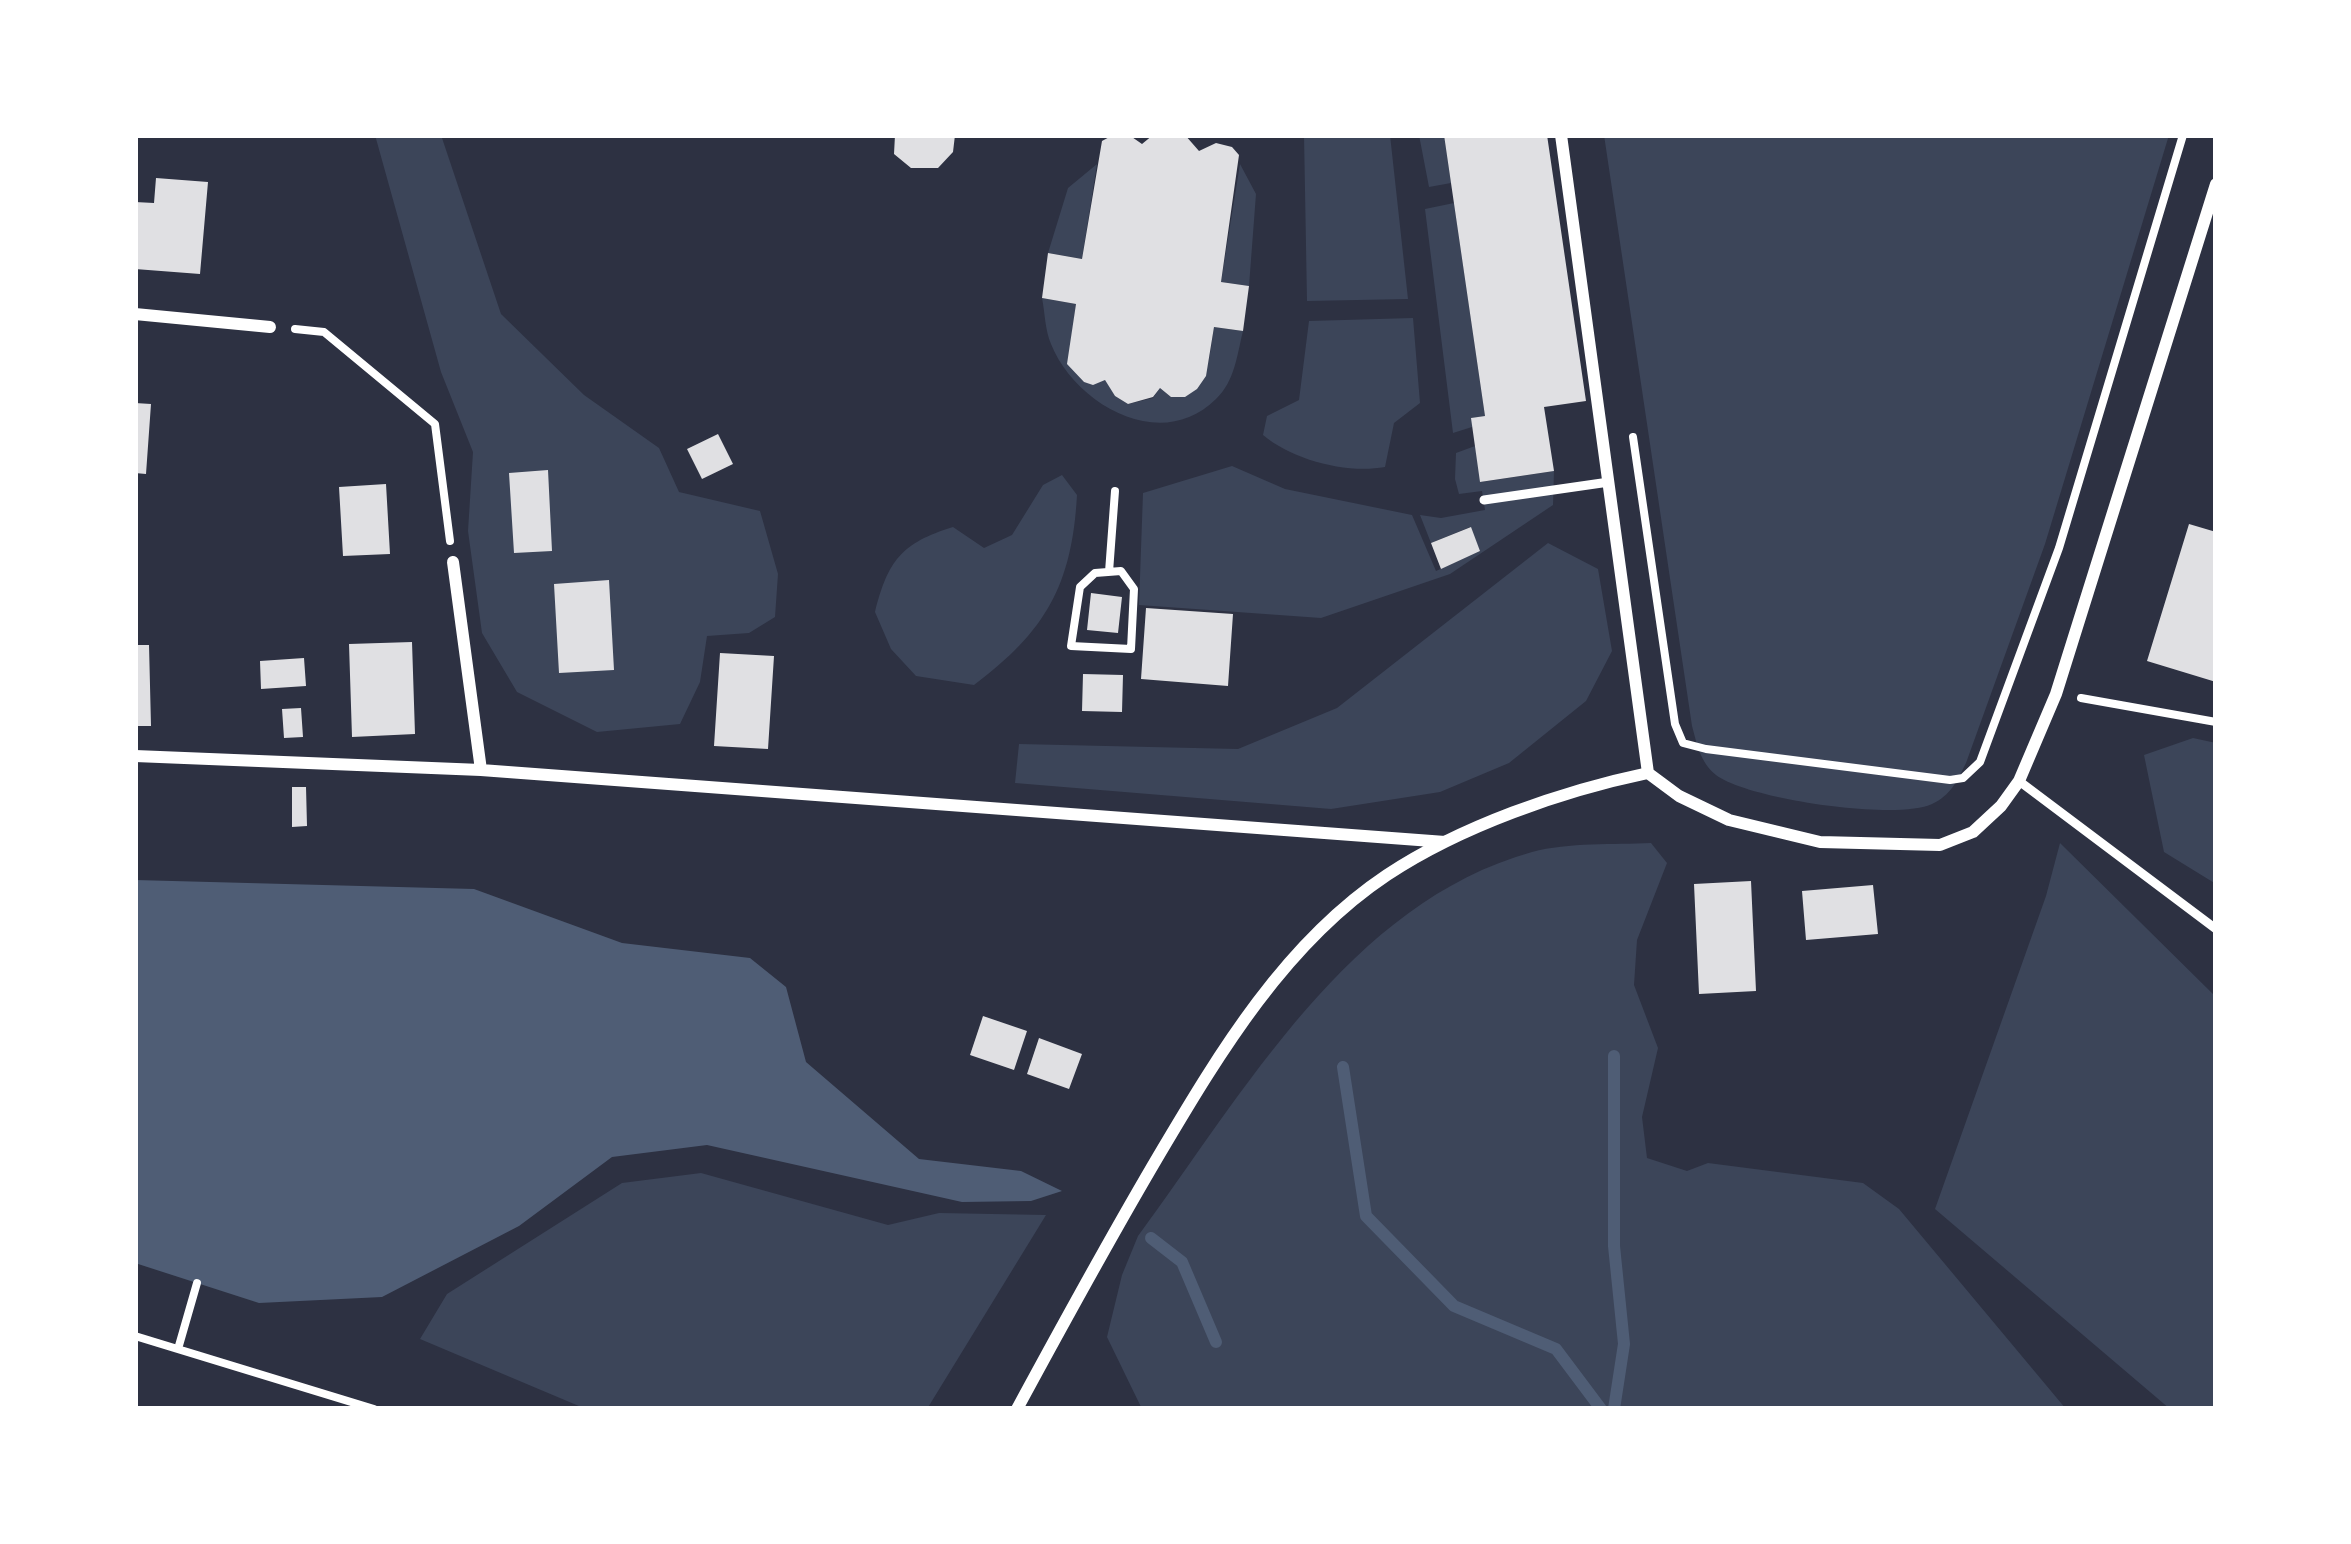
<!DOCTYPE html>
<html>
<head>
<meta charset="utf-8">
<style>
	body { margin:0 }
	#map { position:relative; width:2351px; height:1544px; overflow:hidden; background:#2d3142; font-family:"Alegreya Sans",sans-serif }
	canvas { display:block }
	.frame { position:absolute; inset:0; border:138px solid #fff; pointer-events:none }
</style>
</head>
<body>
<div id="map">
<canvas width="2351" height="1544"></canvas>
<div class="frame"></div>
</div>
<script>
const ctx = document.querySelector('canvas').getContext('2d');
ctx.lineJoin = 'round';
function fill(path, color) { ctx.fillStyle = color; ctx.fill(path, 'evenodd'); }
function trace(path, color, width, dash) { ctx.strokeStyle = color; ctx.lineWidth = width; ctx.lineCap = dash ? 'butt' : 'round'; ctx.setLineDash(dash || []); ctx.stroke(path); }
fill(new Path2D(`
	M 375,135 L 441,135 L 501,314 L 584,395 L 659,448 L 679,492 L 760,511 L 778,574 L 775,617 L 749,633 L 707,636 L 700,682 L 680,724 L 597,732 L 517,692 L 482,633 L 468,531 L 473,452 L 441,372 Z
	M 1304,135 L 1390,135 L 1408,299 L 1307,301 Z
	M 1419,135 L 1444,135 L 1451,183 L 1429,187 Z
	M 1604,135 L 2169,135 L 2045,544 L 1966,763 C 1957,781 1951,795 1932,804 C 1896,821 1747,799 1716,775 C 1700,762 1697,744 1692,726 Z
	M 1097,164 L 1082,259 L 1048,253 L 1068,188 Z
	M 1240,164 L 1256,194 L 1249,286 L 1221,282 Z
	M 1454,203 L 1485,416 L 1472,418 L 1472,427 L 1453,433 L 1425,209 Z
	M 1042,298 L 1076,304 L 1068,364 L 1084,382 L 1093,384 L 1105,380 L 1115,396 L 1128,404 L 1153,398 L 1160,388 L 1171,397 C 1209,398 1209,357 1214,327 L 1243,331 C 1237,355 1235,381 1216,399 C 1161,454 1075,404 1051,344 C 1045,330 1045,313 1042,298 Z
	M 1413,318 L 1420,403 L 1394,423 L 1385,467 C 1346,474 1293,460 1263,435 L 1267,416 L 1299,400 L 1309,321 Z
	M 1475,446 L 1481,482 L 1554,471 L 1553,505 L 1450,574 L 1321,618 L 1139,605 L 1143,493 L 1232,466 L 1285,489 L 1412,515 L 1436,571 L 1480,551 L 1470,527 L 1431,543 L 1420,515 L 1441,518 L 1485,510 L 1482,491 L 1459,494 L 1455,479 L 1456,453 Z
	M 1062,475 L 1077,495 C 1072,585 1046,631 974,685 L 916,676 L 891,649 L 875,612 C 888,561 901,543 953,527 L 984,548 L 1012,535 L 1043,485 Z
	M 1548,543 L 1598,569 L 1612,651 L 1586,701 L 1509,763 L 1440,792 L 1331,809 L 1015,783 L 1019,744 L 1238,749 L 1337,708 Z
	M 2193,738 L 2216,743 L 2216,884 L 2164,852 L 2144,755 Z
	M 1651,843 L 1667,863 L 1637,940 L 1634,985 L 1658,1048 L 1642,1117 L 1647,1158 L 1687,1171 L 1708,1163 L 1863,1183 L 1899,1209 L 2066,1409 L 1142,1409 L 1107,1337 L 1122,1275 L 1138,1236 C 1244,1093 1349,903 1532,852 C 1569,842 1614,845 1651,843 Z
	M 2060,843 L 2216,997 L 2216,1409 L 2170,1409 L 1935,1209 L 2046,896 Z
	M 701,1173 L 888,1225 L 939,1213 L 1046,1215 L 927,1409 L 586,1409 L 420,1339 L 447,1294 L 622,1183 Z`), '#3c4559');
fill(new Path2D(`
	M 135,880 L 474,889 L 622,943 L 750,958 L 786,987 L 806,1062 L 919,1159 L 1021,1171 L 1062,1191 L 1031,1201 L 962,1202 L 707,1145 L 612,1157 L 519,1226 L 382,1297 L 259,1303 L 135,1263 Z`), '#4f5d75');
trace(new Path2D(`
	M 1614,1056 L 1614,1246 L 1624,1344 L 1614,1409
	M 1343,1067 L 1366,1216 L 1454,1306 L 1556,1349 L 1601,1409
	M 1151,1238 L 1182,1262 L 1216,1342`), '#4f5d75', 12);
fill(new Path2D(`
	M 895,135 L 955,135 L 953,152 L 938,168 L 911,168 L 894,154 Z
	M 1113,135 L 1129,135 L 1142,144 L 1153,135 L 1185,135 L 1199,151 L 1216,143 L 1232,147 L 1239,155 L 1221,282 L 1249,286 L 1243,331 L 1214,327 L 1206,376 L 1197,389 L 1185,397 L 1171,397 L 1160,388 L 1153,397 L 1128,404 L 1115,396 L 1105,380 L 1093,385 L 1084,382 L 1067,364 L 1076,304 L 1042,298 L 1048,253 L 1082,259 L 1102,141 Z
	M 1444,135 L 1547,135 L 1586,401 L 1544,407 L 1554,471 L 1480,482 L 1471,418 L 1485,416 Z
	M 156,178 L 208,182 L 200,274 L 135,269 L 135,202 L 154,203 Z
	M 135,403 L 151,404 L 146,474 L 135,473 Z
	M 718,434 L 733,464 L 702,479 L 687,449 Z
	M 548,470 L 552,551 L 514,553 L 509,473 Z
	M 386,484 L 390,554 L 343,556 L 339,487 Z
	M 2189,524 L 2216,532 L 2216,682 L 2147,661 Z
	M 1471,527 L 1480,551 L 1441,569 L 1431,543 Z
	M 609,580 L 614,670 L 559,673 L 554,584 Z
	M 1091,593 L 1122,597 L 1118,633 L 1087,630 Z
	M 1146,608 L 1233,614 L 1228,686 L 1141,679 Z
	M 412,642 L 415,734 L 352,737 L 349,644 Z
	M 135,645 L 149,645 L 151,726 L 135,726 Z
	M 720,653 L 774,656 L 768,749 L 714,746 Z
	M 304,658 L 306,686 L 261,689 L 260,661 Z
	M 1083,674 L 1123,675 L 1122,712 L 1082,711 Z
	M 301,708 L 303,737 L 284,738 L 282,709 Z
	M 292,787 L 306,787 L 307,826 L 292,827 Z
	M 1751,881 L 1756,991 L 1699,994 L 1694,884 Z
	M 1873,885 L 1878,934 L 1806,940 L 1802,891 Z
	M 983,1016 L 1027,1031 L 1014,1070 L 970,1055 Z
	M 1039,1038 L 1082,1054 L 1069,1089 L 1027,1074 Z`), '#e0e0e3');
trace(new Path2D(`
	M 295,329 L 324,332 L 435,424 L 450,541
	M 1633,437 L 1675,724 L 1683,743 L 1706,749 L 1950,780 L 1963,778 L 1980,762 L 2059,548 L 2183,135
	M 1121,571 L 1134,589 L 1131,649 L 1071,646 L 1080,587 L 1095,573 Z
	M 1109,572 L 1115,491
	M 2081,698 L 2216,722
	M 135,1336 L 374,1409
	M 178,1349 L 197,1283`), '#fff', 8);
trace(new Path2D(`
	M 1484,500 L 1609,482
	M 2019,781 L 2216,929`), '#fff', 9);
trace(new Path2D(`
	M 1561,135 L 1648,773
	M 135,314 L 270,327
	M 453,562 L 481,770
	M 135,756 L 481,770 L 1445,842
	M 1017,1409 C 1063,1324 1110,1238 1159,1155 C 1220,1052 1285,943 1387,875 C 1461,826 1562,791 1648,773 L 1679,796 L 1729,820 L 1820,842 L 1940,845 L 1973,832 L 2001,806 L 2019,781 L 2056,694 L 2216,184`), '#fff', 12);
</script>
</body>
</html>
